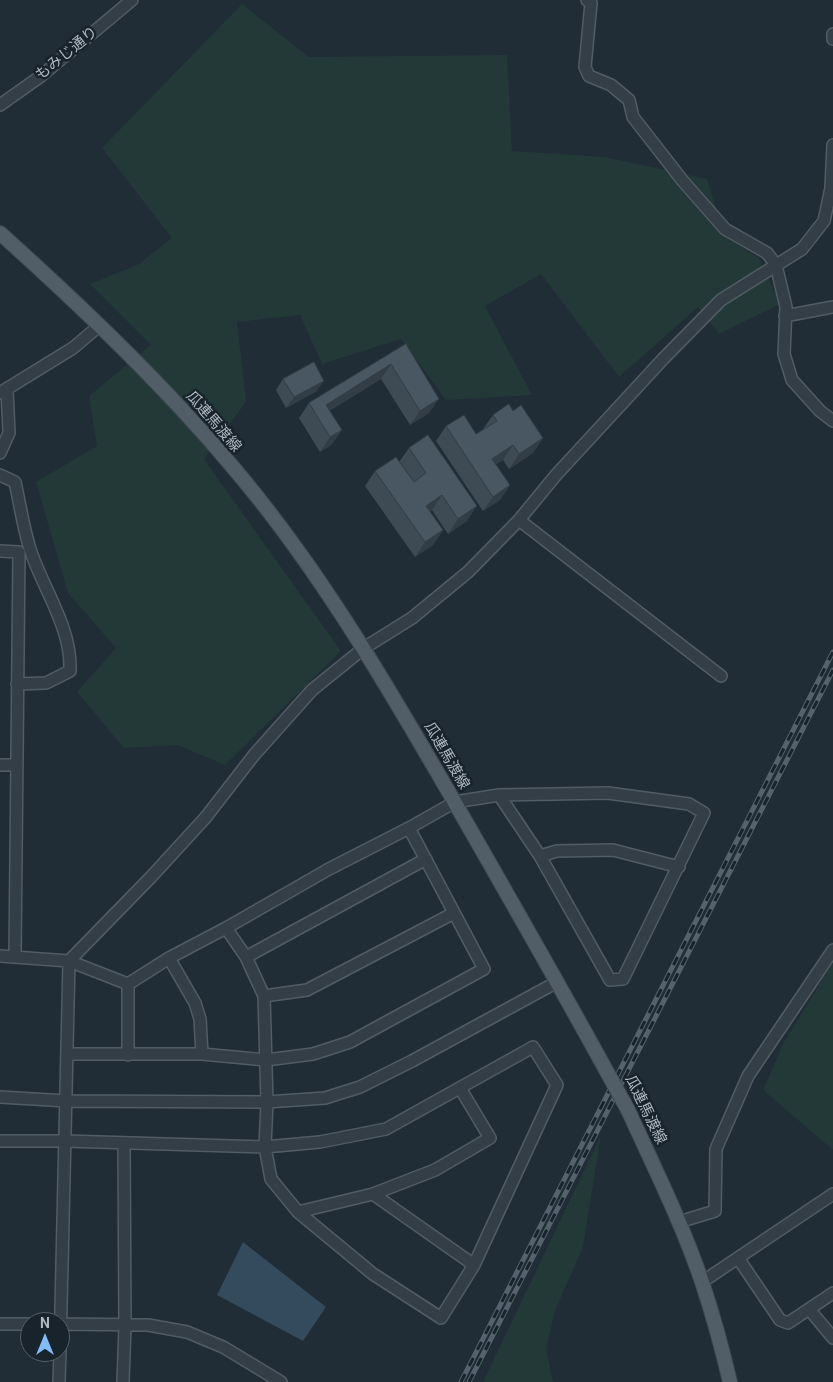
<!DOCTYPE html>
<html>
<head>
<meta charset="utf-8">
<style>
	body { margin:0 }
	#map { position:relative; width:833px; height:1382px; overflow:hidden; background:#202c36; font-family:Roboto,sans-serif }
	canvas { display:block }
	.north { position:absolute; left:20px; top:1312px; width:50px; height:50px; box-sizing:border-box; background:#19232b; border:1px solid #555f68; border-radius:50%; rotate:0deg; font-size:14px; font-weight:700; line-height:20px; text-align:center; color:#aeb9c3 }
	.north::after { content:''; display:block; margin:auto; width:18px; height:22px; background:#82bcf4; clip-path:polygon(50% 0,100% 100%,50% 72%,0 100%) }
</style>
</head>
<body>
<div id="map">
<canvas width="833" height="1382"></canvas>
<div class="north">N</div>
</div>
<script>
const ctx = document.querySelector('canvas').getContext('2d');
ctx.lineJoin = 'round';
function fill(path, color) { ctx.fillStyle = color; ctx.fill(path, 'evenodd'); }
function trace(path, color, width, dash) { ctx.strokeStyle = color; ctx.lineWidth = width; ctx.lineCap = dash ? 'butt' : 'round'; ctx.setLineDash(dash || []); ctx.stroke(path); }
function drawText(font, color, halo, rows, align = 'center') {
  ctx.font = font + ' Roboto,"Noto Sans JP",sans-serif'; ctx.lineWidth = 5; ctx.setLineDash([]); ctx.textBaseline = 'middle'; ctx.strokeStyle = halo; ctx.fillStyle = color; for (const [text, x, y, turn = 0] of rows) {
    ctx.save(); ctx.translate(x, y); ctx.rotate((+turn || 0) * Math.PI / 180); ctx.textAlign = isNaN(turn) ? turn : align; if (halo) ctx.strokeText(text, 0, 0); ctx.fillText(text, 0, 0); ctx.restore();
  }
}
fill(new Path2D(`
	M 242,4 L 309,57 L 507,55 L 512,151 L 605,157 L 707,179 L 725,237 L 759,258 L 780,304 L 719,334 L 698,307 L 619,377 L 541,274 L 485,306 L 532,395 L 446,400 L 401,339 L 322,364 L 300,315 L 237,322 L 246,402 L 204,459 L 341,651 L 225,765 L 177,745 L 124,748 L 77,692 L 116,648 L 68,593 L 36,482 L 97,446 L 89,396 L 151,345 L 90,284 L 139,264 L 172,238 L 102,148 Z
	M 833,963 L 833,1150 L 763,1090 L 784,1042 Z
	M 601,1135 L 583,1247 L 555,1311 L 546,1349 L 553,1382 L 483,1382 Z`), '#233938');
fill(new Path2D(`
	M 243,1242 L 326,1307 L 303,1341 L 217,1295 Z`), '#344a5d');
const minor = new Path2D(`
	M 587,0 L 591,3 L 585,67 L 589,76 L 611,85 L 629,100 L 633,117 L 682,180 L 725,229 L 767,253 L 776,265 L 786,307 L 784,354 L 792,380 L 820,411 L 833,421
	M 833,34 L 833,39
	M 0,105 L 41,76 L 132,0
	M 785,316 L 833,307
	M 0,393 L 73,348 L 99,326
	M 0,453 L 9,433 L 7,389
	M 0,475 L 15,482 C 20,504 23,527 30,549 C 43,589 72,628 70,671 L 46,683 L 17,684
	M 519,520 L 721,676
	M 0,551 L 19,552 L 15,956
	M 0,765 L 17,765
	M 499,795 L 540,856 L 610,980 L 623,979 L 704,813 L 689,804 L 608,793 L 499,795 L 455,802 L 409,828 L 329,869 L 226,928 L 169,958 L 128,984 L 69,961 L 151,877 L 206,817 L 254,755 L 312,690 L 364,648 L 412,618 L 468,572 L 519,520 L 556,475 L 663,359 L 721,300 L 802,249 L 824,221 L 831,188 L 833,145
	M 540,856 L 557,851 L 613,850 L 679,867
	M 0,956 L 69,961 L 60,1351
	M 246,957 L 426,859
	M 169,958 L 195,1003 L 200,1019 L 202,1054
	M 128,984 L 128,1055
	M 264,996 L 307,990 L 454,913
	M 67,1054 L 202,1054 L 266,1060 L 313,1054 L 350,1042 L 484,969 L 409,828
	M 0,1097 L 67,1101 L 267,1102 L 325,1098 L 360,1087 L 412,1061 L 557,982
	M 0,1141 L 65,1141 L 265,1147 L 320,1142 L 386,1129 L 533,1047 L 557,1085 L 474,1265 L 441,1318 L 373,1274 L 298,1212 L 271,1179 L 265,1147 L 267,1102 L 264,996 L 246,957 L 226,928
	M 373,1194 L 474,1265
	M 298,1212 L 373,1194 L 435,1170 L 490,1138 L 460,1088
	M 679,1222 L 715,1211 L 716,1149 L 748,1076 L 833,950
	M 738,1258 L 780,1320 L 788,1323 L 833,1293
	M 702,1282 L 833,1194
	M 809,1309 L 833,1338
	M 0,1324 L 30,1324
	M 60,1324 L 148,1325 L 187,1332 L 223,1347 L 281,1382
	M 59,1382 L 60,1352
	M 123,1382 L 125,1326 L 124,1144`);
const major = new Path2D(`
	M 0,233 C 92,316 182,402 259,499 C 331,590 389,689 447,789 C 501,883 555,977 607,1072
	M 628,1110 C 654,1167 682,1223 702,1282 C 713,1315 722,1348 730,1382`);
trace(minor, '#515c64', 14);
trace(major, '#3d4750', 16);
trace(minor, '#343e46', 11);
trace(major, '#515d67', 14);
const rail = new Path2D(`
	M 461,1382 L 833,652
	M 469,1382 L 833,670`);
trace(rail, '#55626d', 5);
trace(rail, '#19232b', 3, [9]);
const majorBridge = new Path2D(`
	M 607,1072 L 628,1110`);
trace(majorBridge, '#3d4750', 16, []);
trace(majorBridge, '#515d67', 14);
fill(new Path2D(`
	M 406,344 L 429,413 L 410,425 L 381,379 L 329,411 L 342,430 L 331,445 L 320,452 L 299,418 L 309,403 Z
	M 283,379 L 317,391 L 286,408 L 276,390 Z
	M 513,411 L 543,438 L 533,453 L 509,469 L 503,460 L 496,464 L 510,485 L 500,500 L 483,511 L 436,441 L 446,426 L 476,434 L 484,430 L 483,429 L 493,415 Z
	M 409,448 L 467,521 L 448,534 L 432,510 L 430,511 L 443,530 L 433,545 L 415,557 L 365,486 L 375,471 L 399,462 Z`), '#3e4b54');
fill(new Path2D(`
	M 391,364 L 381,379 L 318,417 L 326,405 Z
	M 324,381 L 317,391 L 286,408 L 294,397 Z
	M 439,399 L 429,413 L 410,425 L 420,411 Z
	M 342,430 L 331,445 L 320,452 L 330,437 Z
	M 543,438 L 533,453 L 509,469 L 519,454 Z
	M 513,445 L 503,460 L 482,473 L 492,459 Z
	M 510,485 L 500,500 L 483,511 L 493,497 Z
	M 442,495 L 432,510 L 416,520 L 426,506 Z
	M 477,506 L 467,521 L 448,534 L 458,519 Z
	M 443,530 L 433,545 L 415,557 L 425,542 Z`), '#323d45');
const building = new Path2D(`
	M 406,344 L 439,399 L 420,411 L 391,364 L 326,405 L 342,430 L 330,437 L 309,403 Z
	M 314,362 L 324,381 L 294,397 L 283,379 Z
	M 509,404 L 513,411 L 521,405 L 543,438 L 519,454 L 513,445 L 492,459 L 510,485 L 493,497 L 446,426 L 464,415 L 476,434 L 497,421 L 493,415 Z
	M 428,435 L 477,506 L 458,519 L 442,495 L 426,506 L 443,530 L 425,542 L 375,471 L 396,457 L 414,482 L 426,473 L 409,448 Z`);
fill(building, '#485762');
trace(building, '#323d45', 1);
drawText('15px', '#aeb9c3', '#19232b', [
	["もみじ通り",67,54,-39],
	["瓜連馬渡線",213,422,49],
	["瓜連馬渡線",446,756,60],
	["瓜連馬渡線",645,1110,64]
]);
</script>
</body>
</html>
